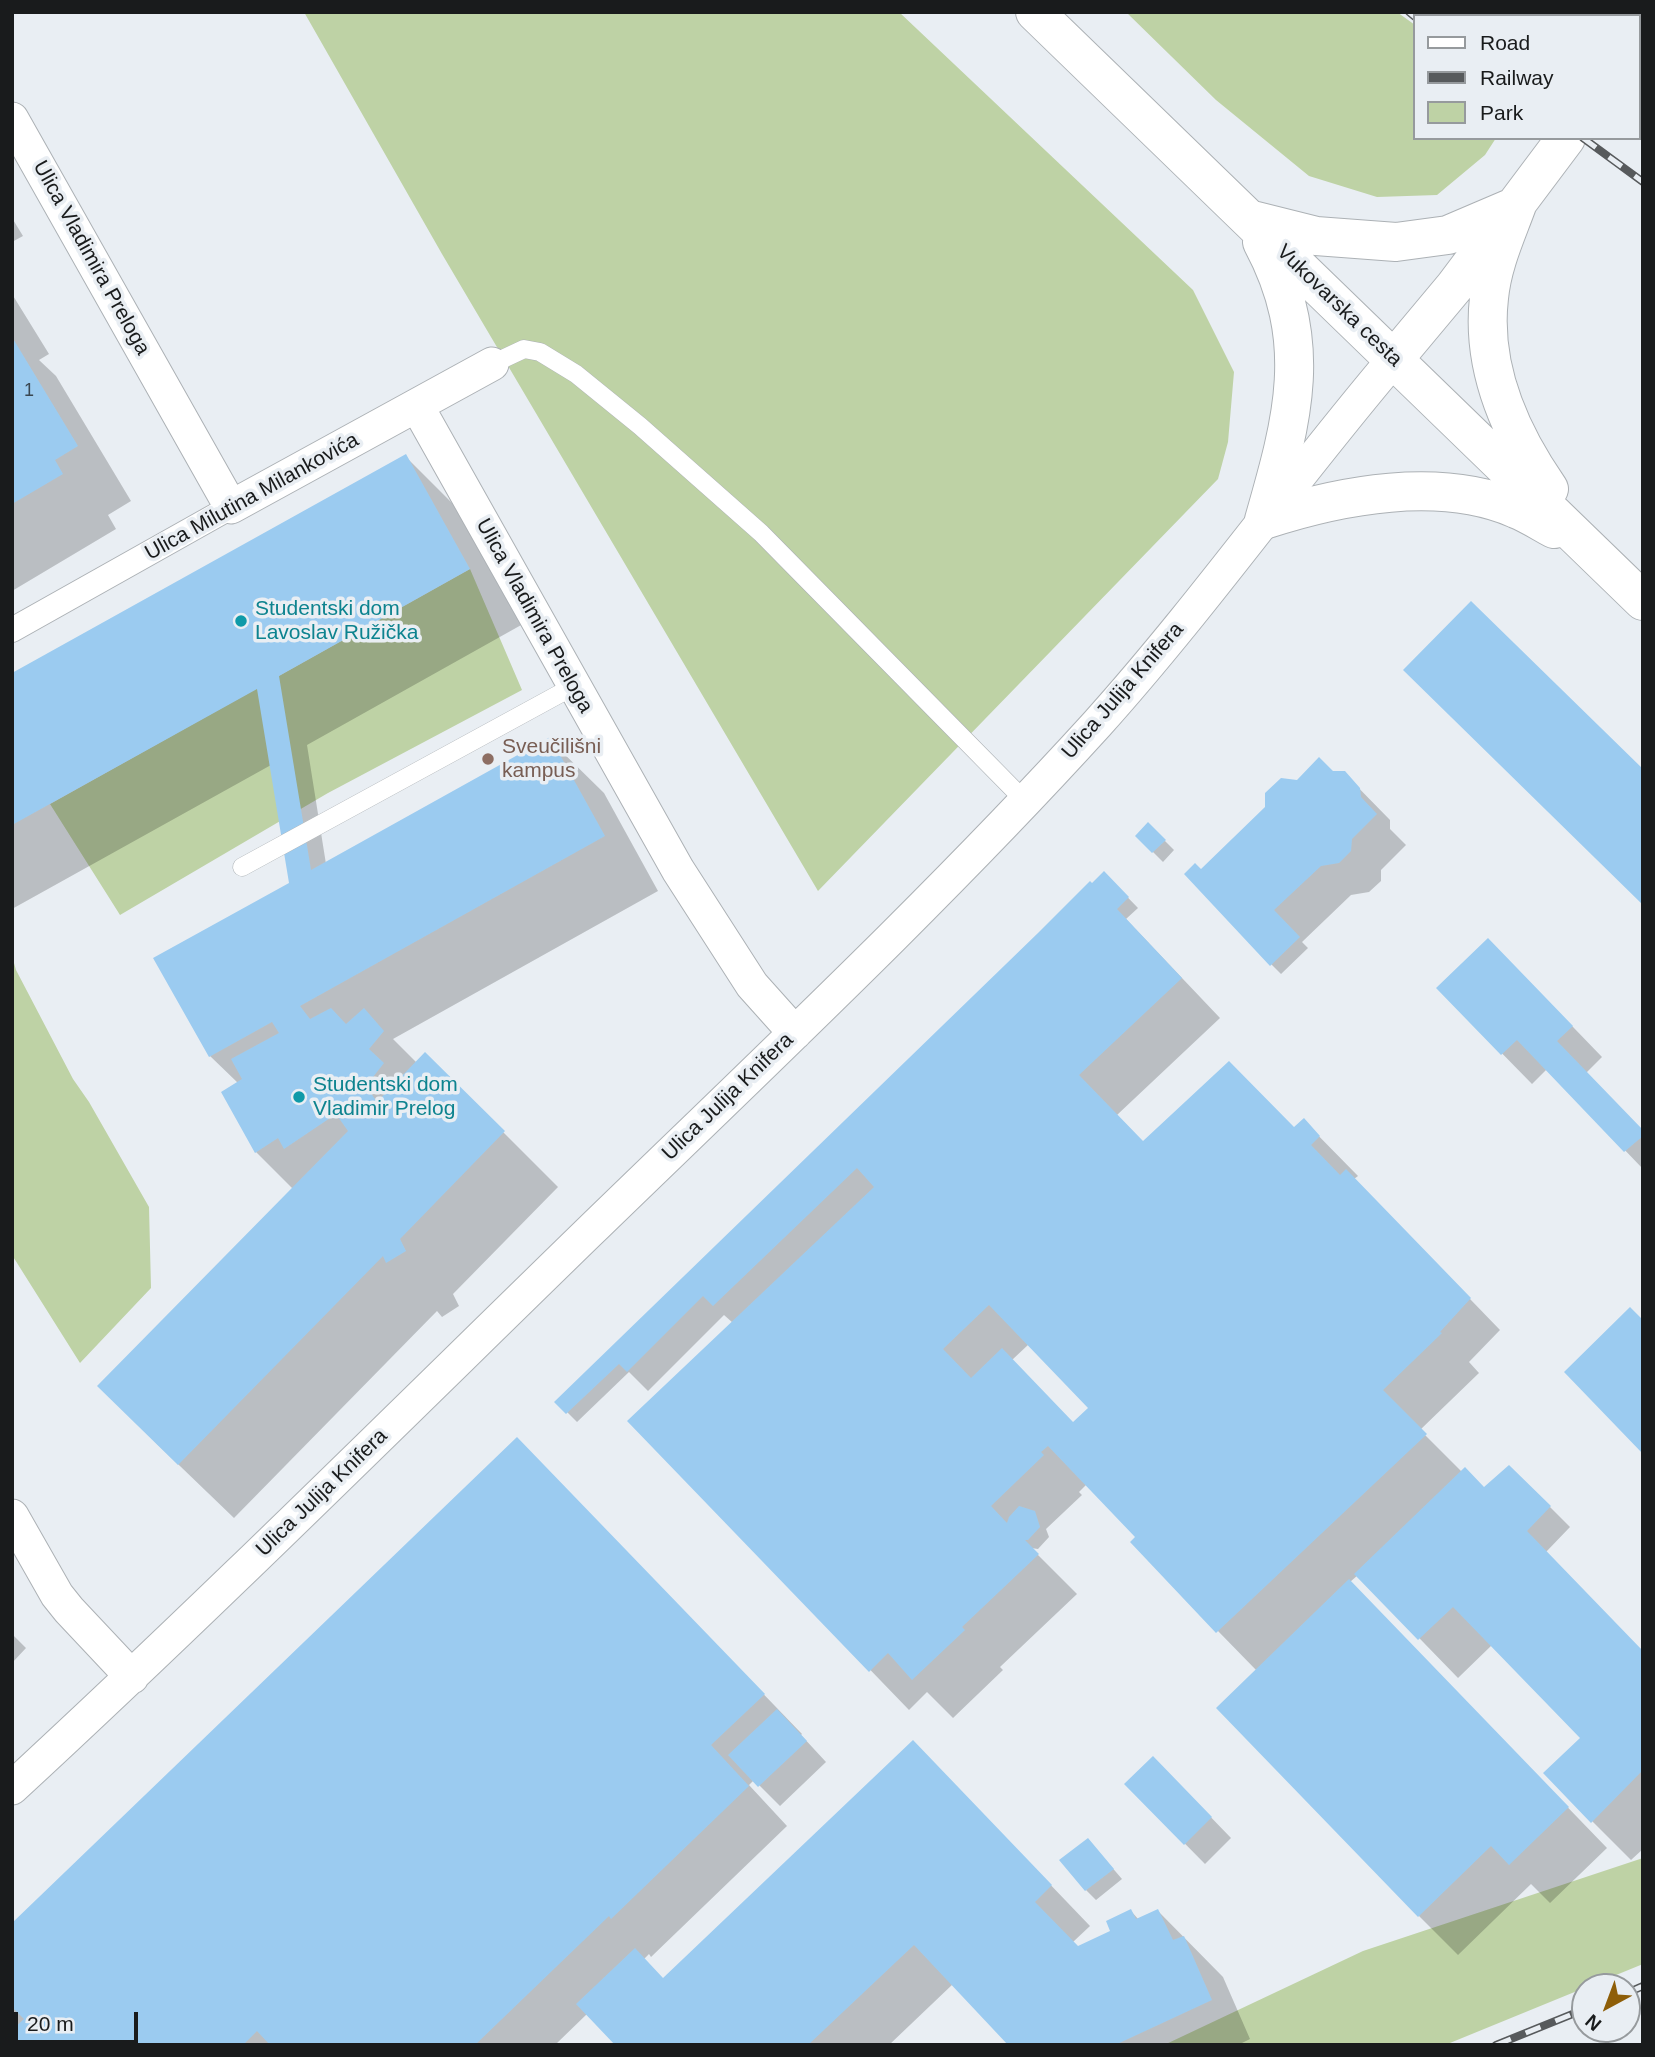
<!DOCTYPE html>
<html>
<head>
<meta charset="utf-8">
<style>
	body { margin:0 }
	#map { position:relative; width:1655px; height:2057px; overflow:hidden; background:#e9eef3; font-family:Helvetica,sans-serif }
	canvas { display:block }
	.frame { position:absolute; inset:0; border:14px solid #191b1c; pointer-events:none }
	.legend { position:absolute; left:1413px; top:14px; width:228px; height:126px; box-sizing:border-box; background:#e9eef3; border:2px solid #969a9d; margin:0; padding:9px 12px; list-style:none; font-size:21px; color:#191b1c }
	.legend li { display:flex; align-items:center; gap:14px; height:35px }
	.legend b { width:35px; border:2px solid #969a9d }
	.north { position:absolute; left:1571px; top:1973px; width:70px; height:70px; box-sizing:border-box; background:#e9eef3; border:2px solid #969a9d; border-radius:50%; rotate:221deg; font-size:19px; font-weight:700; line-height:28px; text-align:center; color:#191b1c }
	.north::after { content:''; display:block; margin:auto; width:24px; height:32px; background:#8e5e08; clip-path:polygon(50% 0,100% 100%,50% 72%,0 100%) }
	.scale { position:absolute; left:14px; top:2012px; width:124px; height:32px; box-sizing:border-box; border:4px solid #191b1c; border-top:0; padding-left:9px; font-size:21px; line-height:24px; white-space:nowrap; color:#191b1c; -webkit-text-stroke:5px #e9eef3; paint-order:stroke }
</style>
</head>
<body>
<div id="map">
<canvas width="1655" height="2057"></canvas>
<div class="frame"></div>
<ul class="legend">
<li><b style="height:9px;background:#fff"></b>Road</li>
<li><b style="height:9px;background:#575a5c"></b>Railway</li>
<li><b style="height:19px;background:#bed2a5"></b>Park</li>
</ul>
<div class="north">N</div>
<div class="scale">20 m</div>
</div>
<script>
const ctx = document.querySelector('canvas').getContext('2d');
ctx.lineJoin = 'round';
function fill(path, color) { ctx.fillStyle = color; ctx.fill(path, 'evenodd'); }
function trace(path, color, width, dash) { ctx.strokeStyle = color; ctx.lineWidth = width; ctx.lineCap = dash ? 'butt' : 'round'; ctx.setLineDash(dash || []); ctx.stroke(path); }
function drawText(font, color, halo, rows, align = 'center') {
  ctx.font = font + ' Helvetica,sans-serif'; ctx.lineWidth = 7; ctx.setLineDash([]); ctx.textBaseline = 'middle'; ctx.strokeStyle = halo; ctx.fillStyle = color; for (const [text, x, y, turn = 0] of rows) {
    ctx.save(); ctx.translate(x, y); ctx.rotate((+turn || 0) * Math.PI / 180); ctx.textAlign = isNaN(turn) ? turn : align; if (halo) ctx.strokeText(text, 0, 0); ctx.fillText(text, 0, 0); ctx.restore();
  }
}
fill(new Path2D(`
	M 304,12 L 899,12 L 1193,290 L 1234,372 L 1228,442 L 1218,479 L 818,891 L 442,254 Z
	M 1126,12 L 1397,12 L 1415,25 L 1415,138 L 1496,138 L 1485,155 L 1437,195 L 1377,197 L 1309,176 L 1216,100 Z
	M 470,569 L 522,690 L 328,793 L 120,915 L 50,804 Z
	M 12,956 L 16,970 L 73,1079 L 89,1102 L 149,1207 L 151,1288 L 80,1363 L 12,1255 Z
	M 1643,1858 L 1643,1964 L 1445,2045 L 1164,2045 L 1363,1951 Z`), '#bed2a5');
fill(new Path2D(`
	M 12,218 L 23,236 L 12,242 Z
	M 12,294 L 49,354 L 39,360 L 56,376 L 131,501 L 108,515 L 116,529 L 12,591 Z
	M 405,456 L 460,511 L 523,624 L 307,745 L 326,864 L 549,739 L 604,793 L 658,891 L 393,1039 L 417,1063 L 425,1054 L 558,1187 L 453,1294 L 459,1306 L 442,1317 L 437,1311 L 234,1518 L 154,1441 L 293,1189 L 256,1152 L 238,1083 L 210,1056 L 291,883 L 271,765 L 12,909 L 12,675 Z
	M 1332,773 L 1344,773 L 1390,820 L 1390,829 L 1406,845 L 1381,870 L 1381,881 L 1369,892 L 1351,895 L 1302,942 L 1308,948 L 1281,974 L 1245,938 L 1201,872 L 1297,781 Z
	M 1148,824 L 1174,850 L 1163,862 L 1137,836 Z
	M 1104,873 L 1138,908 L 1126,919 L 1220,1018 L 1117,1115 L 1144,1143 L 1294,1130 L 1304,1121 L 1358,1176 L 1354,1179 L 1500,1330 L 1469,1362 L 1479,1373 L 1420,1430 L 1462,1472 L 1485,1489 L 1509,1467 L 1550,1507 L 1570,1527 L 1546,1552 L 1643,1652 L 1643,1849 L 1631,1860 L 1592,1821 L 1582,1739 L 1492,1645 L 1458,1678 L 1358,1575 L 1350,1582 L 1607,1848 L 1550,1903 L 1531,1884 L 1458,1955 L 1419,1916 L 1257,1671 L 1218,1631 L 1137,1537 L 1087,1484 L 1079,1492 L 1082,1495 L 1046,1529 L 1049,1537 L 1038,1549 L 1031,1548 L 1077,1594 L 1000,1667 L 1003,1670 L 953,1718 L 927,1692 L 909,1710 L 630,1421 L 733,1323 L 724,1315 L 648,1391 L 629,1372 L 577,1422 L 557,1402 ZM 1029,1344 L 1091,1408 L 1074,1424 L 1012,1360 Z
	M 1518,970 L 1602,1057 L 1586,1073 L 1643,1132 L 1643,1169 L 1547,1069 L 1532,1084 L 1438,988 Z
	M 556,1479 L 802,1734 L 801,1735 L 826,1762 L 780,1806 L 754,1780 L 749,1785 L 787,1826 L 651,1957 L 649,1954 L 644,1959 L 664,1980 L 952,1782 L 1090,1926 L 1073,1942 L 1079,1948 L 1113,1932 L 1131,1911 L 1139,1920 L 1158,1911 L 1223,1977 L 1250,2039 L 1238,2045 L 1011,2045 L 953,1984 L 889,2045 L 617,2045 L 588,2013 L 555,2045 L 12,2045 L 12,1926 Z
	M 12,1634 L 26,1648 L 12,1663 Z
	M 1173,1778 L 1231,1838 L 1205,1864 L 1126,1784 Z
	M 1097,1850 L 1122,1879 L 1096,1900 L 1086,1890 Z`), '#0003');
fill(new Path2D(`
	M 12,337 L 78,446 L 55,460 L 63,474 L 12,504 Z
	M 406,454 L 470,569 L 279,676 L 311,870 L 550,737 L 605,836 L 300,1006 L 310,1019 L 331,1008 L 346,1024 L 364,1008 L 384,1031 L 369,1049 L 384,1063 L 366,1086 L 377,1102 L 425,1052 L 505,1131 L 400,1239 L 406,1251 L 386,1263 L 383,1256 L 178,1465 L 97,1386 L 348,1131 L 336,1114 L 284,1149 L 278,1138 L 255,1153 L 221,1092 L 242,1079 L 231,1059 L 279,1033 L 272,1022 L 209,1057 L 153,958 L 289,883 L 257,689 L 12,825 L 12,673 Z
	M 1471,601 L 1643,769 L 1643,905 L 1403,670 Z
	M 1319,757 L 1333,771 L 1345,771 L 1360,788 L 1361,797 L 1377,814 L 1352,839 L 1351,851 L 1339,863 L 1321,866 L 1274,910 L 1300,937 L 1270,966 L 1184,874 L 1195,863 L 1201,869 L 1265,807 L 1265,793 L 1281,778 L 1297,780 Z
	M 1148,822 L 1166,840 L 1152,853 L 1135,836 Z
	M 1104,871 L 1129,897 L 1117,909 L 1182,978 L 1079,1075 L 1143,1141 L 1229,1061 L 1294,1127 L 1304,1118 L 1320,1136 L 1311,1145 L 1340,1175 L 1346,1169 L 1471,1298 L 1440,1332 L 1442,1333 L 1383,1390 L 1427,1434 L 1216,1633 L 1130,1542 L 1135,1537 L 1048,1446 L 1041,1452 L 1044,1455 L 991,1506 L 1007,1523 L 1009,1517 L 1019,1506 L 1035,1511 L 1040,1527 L 1028,1540 L 1025,1540 L 1039,1554 L 962,1627 L 965,1630 L 912,1680 L 888,1653 L 869,1672 L 627,1421 L 874,1187 L 857,1168 L 713,1306 L 703,1296 L 627,1372 L 619,1364 L 566,1414 L 554,1402 L 1038,933 L 1090,881 L 1092,883 ZM 989,1305 L 1088,1408 L 1073,1422 L 1002,1348 L 971,1378 L 943,1349 Z
	M 1488,938 L 1573,1026 L 1557,1041 L 1643,1130 L 1643,1136 L 1624,1152 L 1517,1040 L 1501,1055 L 1436,988 Z
	M 1630,1307 L 1643,1320 L 1643,1454 L 1564,1372 Z
	M 517,1437 L 765,1694 L 711,1745 L 749,1786 L 611,1919 L 609,1916 L 475,2045 L 270,2045 L 257,2031 L 243,2045 L 12,2045 L 12,2030 L 24,2019 L 12,2007 L 12,1923 Z
	M 1509,1465 L 1551,1506 L 1527,1531 L 1643,1651 L 1643,1770 L 1591,1823 L 1543,1773 L 1580,1738 L 1453,1607 L 1418,1640 L 1354,1574 L 1465,1467 L 1484,1487 Z
	M 1349,1579 L 1569,1807 L 1509,1865 L 1491,1846 L 1418,1917 L 1216,1708 Z
	M 777,1709 L 807,1741 L 758,1787 L 728,1755 Z
	M 913,1740 L 1052,1885 L 1035,1902 L 1078,1946 L 1110,1931 L 1106,1921 L 1131,1909 L 1136,1919 L 1158,1909 L 1173,1940 L 1184,1936 L 1212,2000 L 1115,2045 L 1008,2045 L 914,1945 L 808,2045 L 615,2045 L 576,2004 L 635,1948 L 663,1978 Z
	M 1153,1756 L 1212,1817 L 1184,1845 L 1124,1784 Z
	M 1088,1838 L 1114,1869 L 1085,1891 L 1059,1860 Z`), '#9bcbf0');
const service = new Path2D(`
	M 492,364 L 524,349 L 540,352 L 576,374 L 640,426 L 761,533 L 1025,801
	M 242,867 L 574,686`);
const pedestrian = new Path2D(`
	M 12,630 L 231,507`);
const minor = new Path2D(`
	M 1573,12 L 1578,16
	M 12,119 L 231,507 L 492,364
	M 417,406 L 678,870 L 752,985 L 795,1033
	M 12,1516 L 57,1595 L 69,1610 L 132,1677
	M 12,1788 C 208,1607 397,1419 588,1233 C 760,1066 936,901 1097,724 C 1202,607 1292,479 1394,359`);
const secondary = new Path2D(`
	M 1035,12 L 1643,601
	M 1639,34 L 1643,29
	M 1517,205 C 1506,235 1492,265 1489,298 C 1481,367 1510,433 1549,489
	M 1252,220 L 1316,236 L 1396,242 L 1448,235 L 1516,206
	M 1262,242 C 1315,341 1293,419 1264,520
	M 1394,359 L 1455,286 L 1566,138
	M 1264,520 C 1340,495 1440,476 1516,509 C 1529,514 1541,522 1554,529`);
trace(service, '#acb1b5', 19);
trace(pedestrian, '#acb1b5', 26);
trace(minor, '#acb1b5', 35);
trace(secondary, '#acb1b5', 40);
trace(service, '#fff', 18);
trace(pedestrian, '#fff', 24);
trace(minor, '#fff', 33);
trace(secondary, '#fff', 38);
const rail = new Path2D(`
	M 1409,12 L 1415,17
	M 1583,138 L 1643,182
	M 1627,1993 L 1643,1986
	M 1496,2045 L 1585,2009`);
trace(rail, '#575a5c', 8);
trace(rail, '#e9eef3', 5, [16]);
for (const [x, y, r, color] of [
	[241,621,7,"#0f9aa8"],
	[488,759,7,"#8d6e63"],
	[299,1097,7,"#0f9aa8"]
]) { const dot = new Path2D(); dot.arc(x, y, r, 0, 2 * Math.PI); ctx.fillStyle = color; ctx.fill(dot); trace(dot, '#e9eef3', 2.5); }
drawText('18px', '#3a4751', null, [
	["1",29,391]
]);
drawText('21px', '#191b1c', '#e9eef3', [
	["Ulica Vladimira Preloga",91,258,61],
	["Vukovarska cesta",1339,306,44],
	["Ulica Milutina Milankovića",252,497,-29],
	["Ulica Vladimira Preloga",534,616,61],
	["Ulica Julija Knifera",1123,691,-49],
	["Ulica Julija Knifera",728,1097,-44],
	["Ulica Julija Knifera",322,1493,-44]
]);
drawText('21px', '#0d838f', '#e9eef3', [
	["Studentski dom",255,609],
	["Lavoslav Ružička",255,633],
	["Studentski dom",313,1085],
	["Vladimir Prelog",313,1109]
], 'left');
drawText('21px', '#785e54', '#e9eef3', [
	["Sveučilišni",502,747],
	["kampus",502,771]
], 'left');
</script>
</body>
</html>
